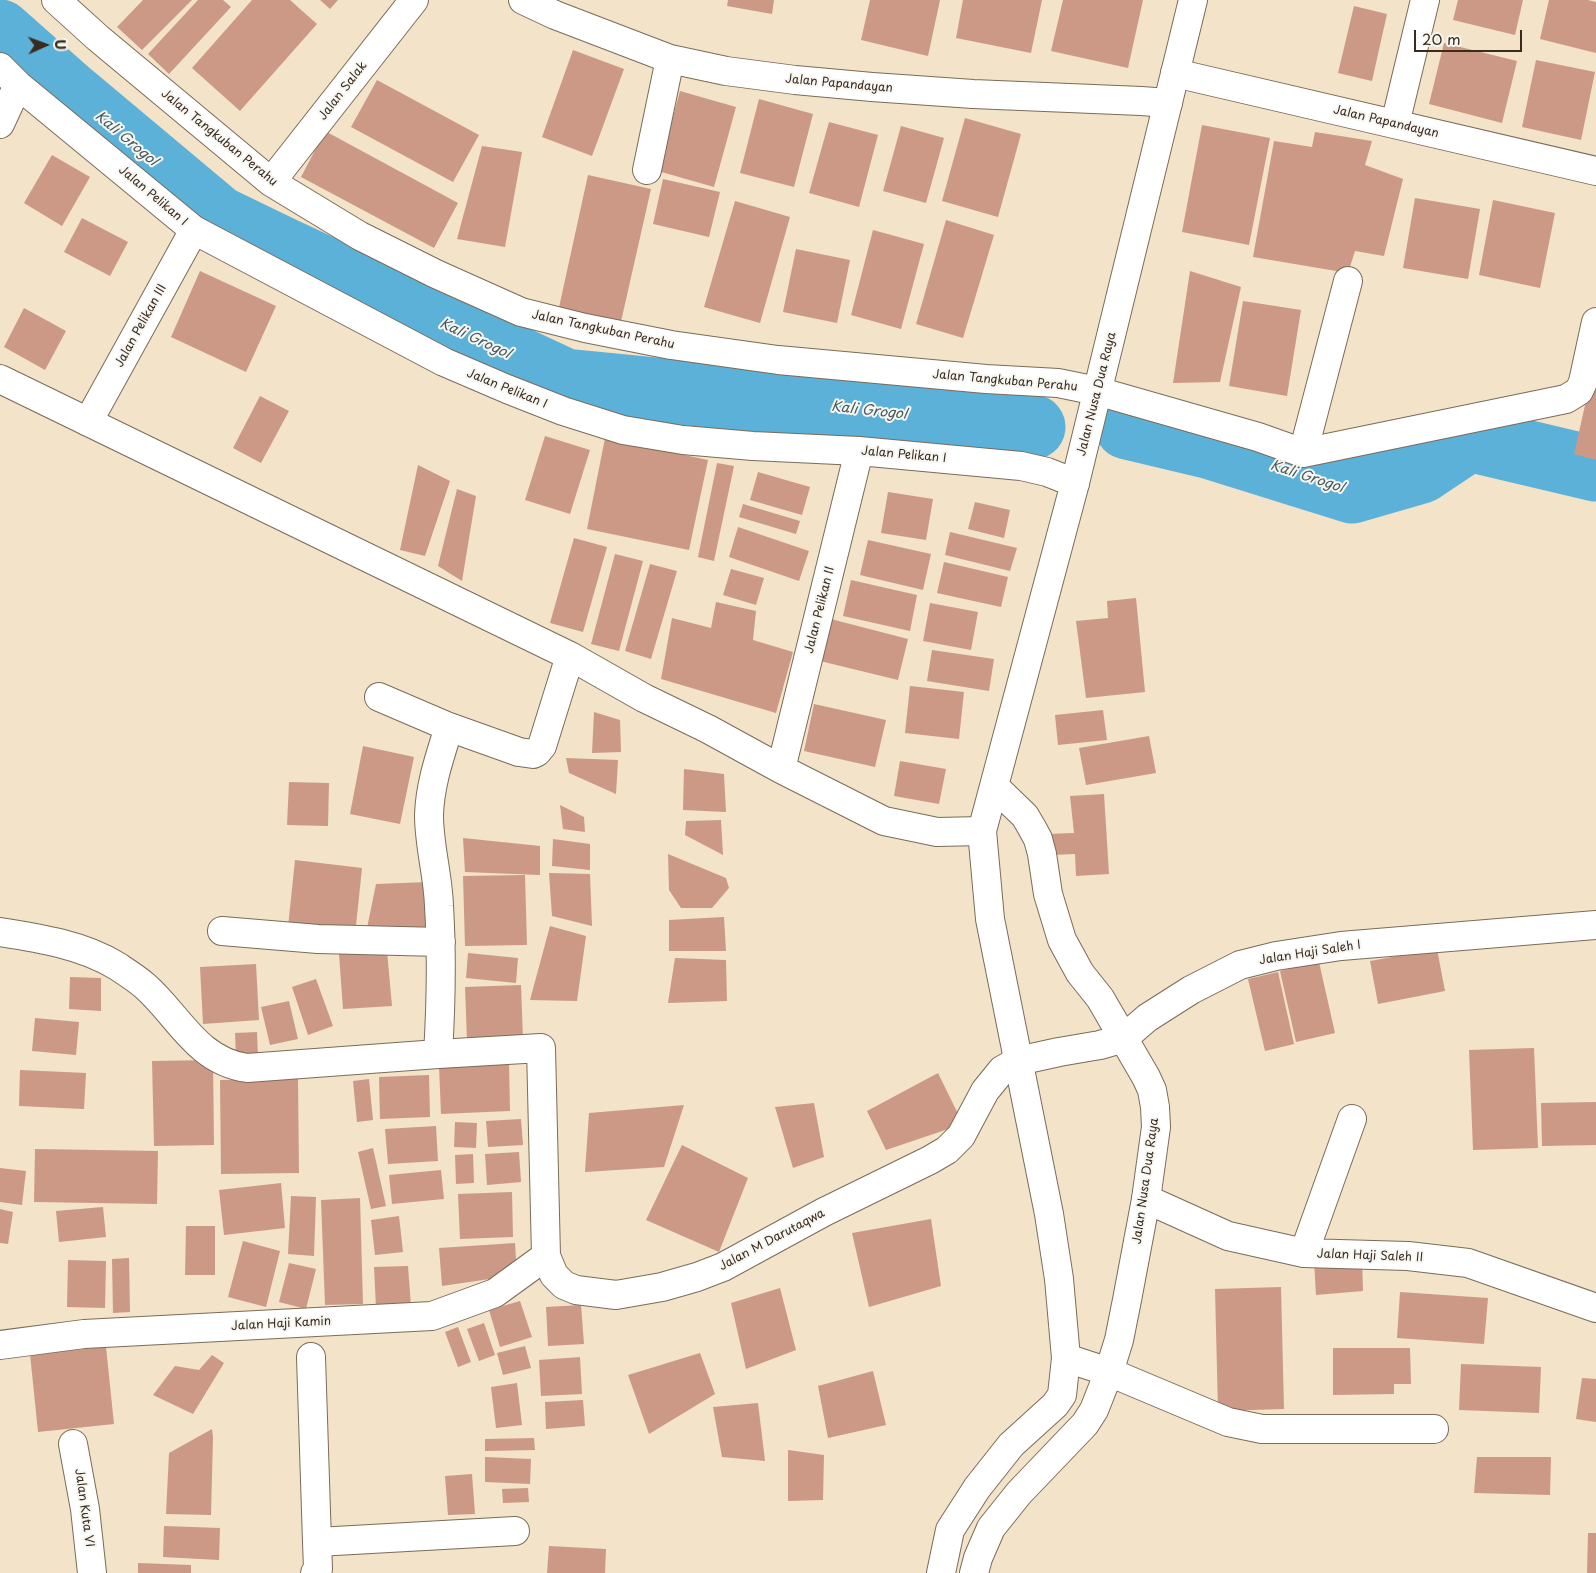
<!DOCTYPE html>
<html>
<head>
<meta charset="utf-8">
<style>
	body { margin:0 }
	#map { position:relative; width:1596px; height:1573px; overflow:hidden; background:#f2e3c9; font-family:"Playpen Sans",sans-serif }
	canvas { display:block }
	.north { position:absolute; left:20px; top:20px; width:50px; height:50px; -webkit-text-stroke:4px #f6f6f2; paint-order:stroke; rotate:88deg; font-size:14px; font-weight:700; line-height:20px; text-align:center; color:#3b2a1e }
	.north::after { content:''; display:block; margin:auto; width:18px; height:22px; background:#3b2a1e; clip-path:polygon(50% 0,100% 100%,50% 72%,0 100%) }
	.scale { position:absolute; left:1414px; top:30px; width:108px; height:22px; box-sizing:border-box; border:2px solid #3b2a1e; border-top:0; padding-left:6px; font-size:15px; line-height:18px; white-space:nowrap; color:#3b2a1e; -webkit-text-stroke:4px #f6f6f2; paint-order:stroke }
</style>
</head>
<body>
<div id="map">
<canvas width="1596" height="1573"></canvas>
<div class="north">U</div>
<div class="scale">20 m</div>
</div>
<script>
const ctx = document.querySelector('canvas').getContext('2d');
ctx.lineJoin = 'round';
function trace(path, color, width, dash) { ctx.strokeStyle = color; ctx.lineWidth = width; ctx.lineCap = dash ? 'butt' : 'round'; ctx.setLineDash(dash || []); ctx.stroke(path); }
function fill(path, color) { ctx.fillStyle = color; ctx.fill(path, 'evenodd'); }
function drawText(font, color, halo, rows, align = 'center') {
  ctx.font = font + ' "Playpen Sans",sans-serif'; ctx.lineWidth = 4; ctx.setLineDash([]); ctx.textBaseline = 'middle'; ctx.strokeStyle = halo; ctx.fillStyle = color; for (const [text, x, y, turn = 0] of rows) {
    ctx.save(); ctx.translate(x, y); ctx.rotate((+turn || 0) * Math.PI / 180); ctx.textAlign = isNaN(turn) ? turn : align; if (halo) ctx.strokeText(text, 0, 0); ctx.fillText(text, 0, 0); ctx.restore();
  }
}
trace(new Path2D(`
	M 0,32 L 70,94 L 218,218 L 282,249 L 565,381 L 1033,427
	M 1127,427 L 1211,447 L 1352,491 L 1421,471 L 1469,439 L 1596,469`), '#5bb1d8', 65);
fill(new Path2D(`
	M 143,0 L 192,0 L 142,50 L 117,27 Z
	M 198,0 L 223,0 L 231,7 L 169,74 L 148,54 Z
	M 252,0 L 290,0 L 317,24 L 240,111 L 192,68 Z
	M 320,0 L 338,0 L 330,9 Z
	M 728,0 L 774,0 L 772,14 L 727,6 Z
	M 870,0 L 940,0 L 928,56 L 861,40 Z
	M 963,0 L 1042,0 L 1031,53 L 956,38 Z
	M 1063,0 L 1143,0 L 1128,68 L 1051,51 Z
	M 1458,0 L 1523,0 L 1515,35 L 1453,20 Z
	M 1549,0 L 1588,0 L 1596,2 L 1596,53 L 1540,39 Z
	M 1354,6 L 1387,14 L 1372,81 L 1338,73 Z
	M 1444,43 L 1517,61 L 1502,123 L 1429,104 Z
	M 573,50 L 624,69 L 592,156 L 542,137 Z
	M 1536,60 L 1595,72 L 1581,140 L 1522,127 Z
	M 377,80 L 479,135 L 453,182 L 351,127 Z
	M 680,91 L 736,107 L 714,187 L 658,171 Z
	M 759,99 L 813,114 L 794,187 L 740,173 Z
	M 965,118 L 1021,134 L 998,217 L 942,201 Z
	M 829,122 L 878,135 L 859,207 L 809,193 Z
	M 1202,125 L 1270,138 L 1249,245 L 1182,232 Z
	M 901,126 L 944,138 L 926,203 L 883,191 Z
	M 325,131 L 458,203 L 434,248 L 301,177 Z
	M 1315,132 L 1372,141 L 1365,165 L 1403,179 L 1384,256 L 1355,251 L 1348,273 L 1253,257 L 1274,141 L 1312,147 Z
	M 482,146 L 522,152 L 505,247 L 457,239 Z
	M 52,155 L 90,177 L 62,226 L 24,203 Z
	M 588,175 L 651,189 L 620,326 L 558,312 Z
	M 663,179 L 720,192 L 709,237 L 653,224 Z
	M 1415,198 L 1480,209 L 1468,279 L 1403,268 Z
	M 1493,200 L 1555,213 L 1540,288 L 1479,275 Z
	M 735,201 L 790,217 L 760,323 L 704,307 Z
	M 82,218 L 128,242 L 110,276 L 64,252 Z
	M 946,220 L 994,235 L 963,338 L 916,324 Z
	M 873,230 L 924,244 L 901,329 L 851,315 Z
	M 796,249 L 850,260 L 837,323 L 783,312 Z
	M 200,271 L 276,306 L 246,372 L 171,337 Z
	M 1190,271 L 1241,287 L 1220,382 L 1173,383 Z
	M 1243,301 L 1301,310 L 1287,396 L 1229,386 Z
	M 24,308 L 66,331 L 45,370 L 4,347 Z
	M 1595,361 L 1596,361 L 1596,460 L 1574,454 Z
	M 260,396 L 289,411 L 261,463 L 233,448 Z
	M 545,436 L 590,450 L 570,514 L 525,500 Z
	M 605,438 L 708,460 L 689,550 L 587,529 Z
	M 717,463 L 734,466 L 714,561 L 698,557 Z
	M 418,465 L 450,481 L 425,556 L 400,550 Z
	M 758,472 L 810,487 L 802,515 L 750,500 Z
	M 457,489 L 476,496 L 462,581 L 438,566 Z
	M 888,492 L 933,499 L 926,540 L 881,533 Z
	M 975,502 L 1010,510 L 1004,538 L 968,529 Z
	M 743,504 L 800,521 L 796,534 L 739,517 Z
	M 738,527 L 809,551 L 799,581 L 729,557 Z
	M 950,532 L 1017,548 L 1010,571 L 945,555 Z
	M 574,538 L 607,547 L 583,632 L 550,623 Z
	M 868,540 L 931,554 L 923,590 L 860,575 Z
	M 615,554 L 643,561 L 619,651 L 591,644 Z
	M 944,562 L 1008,577 L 1001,607 L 937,593 Z
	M 650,564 L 677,571 L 651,659 L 625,651 Z
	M 731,569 L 764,578 L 756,605 L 723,595 Z
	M 851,580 L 917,595 L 910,631 L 843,616 Z
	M 1136,598 L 1145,692 L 1086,698 L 1076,621 L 1108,618 L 1107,601 Z
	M 716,602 L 756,611 L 753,640 L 793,652 L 776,713 L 661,679 L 672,618 L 711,628 Z
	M 930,603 L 978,612 L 971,650 L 923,641 Z
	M 827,618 L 908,639 L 898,680 L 816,660 Z
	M 932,650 L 994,659 L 989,691 L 927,681 Z
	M 910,686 L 964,692 L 959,739 L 905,733 Z
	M 814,704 L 886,720 L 875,767 L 804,751 Z
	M 1103,710 L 1107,740 L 1058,745 L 1055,715 Z
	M 594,712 L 620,720 L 621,752 L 592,753 Z
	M 1149,736 L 1156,773 L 1086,785 L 1079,748 Z
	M 363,746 L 414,757 L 400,824 L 350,814 Z
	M 566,758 L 618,760 L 616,794 L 569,773 Z
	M 900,761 L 946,769 L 939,804 L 894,796 Z
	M 684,769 L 724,774 L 726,812 L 683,810 Z
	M 289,782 L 329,783 L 328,826 L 287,825 Z
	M 1104,794 L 1109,874 L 1076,876 L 1075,854 L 1052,855 L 1048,834 L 1074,833 L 1070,796 Z
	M 560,805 L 584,817 L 585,832 L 563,829 Z
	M 721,820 L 723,855 L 685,835 L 686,821 Z
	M 463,838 L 540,846 L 540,875 L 465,872 Z
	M 553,839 L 590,844 L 590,870 L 552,866 Z
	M 668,854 L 726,878 L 729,888 L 712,908 L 681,908 L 669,890 Z
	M 295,860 L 362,868 L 355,935 L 288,927 Z
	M 549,873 L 590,874 L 592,926 L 552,916 Z
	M 525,875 L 527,945 L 465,946 L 463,876 Z
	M 428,882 L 430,935 L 365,938 L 376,884 Z
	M 724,917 L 726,951 L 669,951 L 669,920 Z
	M 550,926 L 586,936 L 577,1001 L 530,1000 Z
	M 1437,949 L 1445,991 L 1378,1004 L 1370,961 Z
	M 387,951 L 392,1006 L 343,1009 L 339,954 Z
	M 468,953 L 518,958 L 516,983 L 466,978 Z
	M 675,958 L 726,960 L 727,1001 L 668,1003 Z
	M 1319,962 L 1335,1033 L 1296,1042 L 1280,971 Z
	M 256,964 L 259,1020 L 203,1024 L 200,967 Z
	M 1278,972 L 1294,1044 L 1265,1051 L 1248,979 Z
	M 70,977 L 101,978 L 101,1011 L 69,1009 Z
	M 316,979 L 333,1026 L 308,1035 L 292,987 Z
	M 521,985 L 523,1039 L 467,1041 L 465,987 Z
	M 289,1001 L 298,1039 L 270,1045 L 261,1007 Z
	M 35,1018 L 79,1022 L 76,1055 L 32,1051 Z
	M 257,1032 L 258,1057 L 236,1058 L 235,1033 Z
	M 1534,1048 L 1538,1148 L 1473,1150 L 1469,1050 Z
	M 213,1060 L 214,1145 L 154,1146 L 152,1061 Z
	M 509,1063 L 510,1111 L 441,1114 L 439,1066 Z
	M 20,1070 L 86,1073 L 84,1109 L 19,1106 Z
	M 938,1073 L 963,1124 L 886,1150 L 867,1111 Z
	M 429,1075 L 430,1117 L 380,1119 L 379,1077 Z
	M 298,1079 L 299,1173 L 221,1174 L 220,1080 Z
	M 369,1079 L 373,1120 L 357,1122 L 353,1081 Z
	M 1596,1102 L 1596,1145 L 1542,1146 L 1541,1103 Z
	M 814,1103 L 824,1157 L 793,1168 L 775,1107 Z
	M 684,1105 L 664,1167 L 585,1172 L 589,1113 Z
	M 521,1119 L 523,1145 L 488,1147 L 486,1121 Z
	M 455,1122 L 477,1123 L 476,1148 L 454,1147 Z
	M 436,1126 L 438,1161 L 388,1164 L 385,1129 Z
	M 682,1145 L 748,1178 L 719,1252 L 646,1220 Z
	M 373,1148 L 386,1206 L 371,1209 L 358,1152 Z
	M 35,1149 L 158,1151 L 157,1204 L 34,1202 Z
	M 519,1152 L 521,1182 L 487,1185 L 485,1154 Z
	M 473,1154 L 474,1183 L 456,1184 L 455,1155 Z
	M 0,1168 L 26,1171 L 22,1205 L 0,1202 Z
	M 441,1170 L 444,1199 L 392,1204 L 389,1175 Z
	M 281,1183 L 285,1228 L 224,1235 L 219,1190 Z
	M 512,1192 L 513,1237 L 460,1239 L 458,1194 Z
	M 291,1196 L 316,1197 L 314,1256 L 288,1254 Z
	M 360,1198 L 363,1304 L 325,1305 L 321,1200 Z
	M 103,1207 L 106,1237 L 59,1242 L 56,1211 Z
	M 0,1209 L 13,1212 L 8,1244 L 0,1243 Z
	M 399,1216 L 403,1252 L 375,1255 L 371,1220 Z
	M 931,1219 L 941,1286 L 869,1307 L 852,1233 Z
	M 186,1226 L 215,1226 L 215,1275 L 185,1275 Z
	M 243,1241 L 280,1251 L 266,1307 L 228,1297 Z
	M 515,1243 L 517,1275 L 442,1286 L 439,1248 Z
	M 129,1258 L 130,1312 L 113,1313 L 112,1259 Z
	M 1362,1259 L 1363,1291 L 1316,1295 L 1314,1261 Z
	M 68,1260 L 106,1261 L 105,1308 L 67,1307 Z
	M 289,1263 L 316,1269 L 306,1309 L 279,1302 Z
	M 408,1266 L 411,1306 L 376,1308 L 374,1267 Z
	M 1281,1287 L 1284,1409 L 1218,1411 L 1215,1289 Z
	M 780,1288 L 796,1350 L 746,1369 L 731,1303 Z
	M 1400,1292 L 1488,1298 L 1484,1344 L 1397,1338 Z
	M 520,1301 L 532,1337 L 500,1347 L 489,1310 Z
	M 581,1305 L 584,1344 L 548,1346 L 546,1307 Z
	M 484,1323 L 495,1355 L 479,1361 L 467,1329 Z
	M 458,1327 L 471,1362 L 458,1367 L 445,1332 Z
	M 525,1346 L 531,1368 L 503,1375 L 497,1353 Z
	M 106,1347 L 114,1424 L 38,1432 L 30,1354 Z
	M 1333,1348 L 1410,1348 L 1411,1384 L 1394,1384 L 1394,1394 L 1333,1395 Z
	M 700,1353 L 715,1394 L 649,1434 L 628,1375 Z
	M 212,1355 L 224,1363 L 193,1414 L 153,1395 L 175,1366 L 199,1370 Z
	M 580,1357 L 582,1394 L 541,1396 L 539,1360 Z
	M 1461,1364 L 1541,1367 L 1539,1413 L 1459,1410 Z
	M 873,1371 L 886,1425 L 828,1438 L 818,1386 Z
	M 1582,1378 L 1596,1379 L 1596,1422 L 1576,1419 Z
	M 517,1383 L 522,1425 L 496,1428 L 491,1387 Z
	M 583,1400 L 585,1426 L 546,1429 L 545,1402 Z
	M 758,1403 L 765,1461 L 722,1457 L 713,1407 Z
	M 212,1429 L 213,1437 L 211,1515 L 166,1514 L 169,1453 Z
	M 534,1438 L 535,1450 L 485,1451 L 485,1439 Z
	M 788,1450 L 824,1455 L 823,1500 L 788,1501 Z
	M 485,1457 L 531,1459 L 530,1484 L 485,1482 Z
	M 1477,1457 L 1551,1457 L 1550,1495 L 1474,1493 Z
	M 472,1474 L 475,1514 L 448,1515 L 445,1476 Z
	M 528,1488 L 529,1502 L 503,1503 L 502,1489 Z
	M 164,1526 L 220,1528 L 219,1560 L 163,1557 Z
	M 1588,1533 L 1596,1533 L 1596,1573 L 1587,1573 Z
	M 549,1546 L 606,1549 L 605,1573 L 547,1573 Z
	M 138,1563 L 191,1565 L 191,1573 L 138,1573 Z`), '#cc9986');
const street = new Path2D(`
	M 56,0 L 98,38 L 271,182 L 360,236 L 436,274 L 521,312 L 585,328 L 671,345 L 778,360 L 986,379 L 1058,383 L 1097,391 L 1258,437 L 1303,453 L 1566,399 L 1579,391 L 1583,382 L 1596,322
	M 523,0 L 555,15 L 670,59 L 726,71 L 795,80 L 872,87 L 973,94 L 1141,101 L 1168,103
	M 0,67 L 18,85 L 194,230 L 444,362 L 507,389 L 563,411 L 623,430 L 683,440 L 753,446 L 859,451 L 1021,466 L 1047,472 L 1075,483
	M 1175,73 L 1596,171
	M 0,124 L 18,85
	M 1395,124 L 1425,0
	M 647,170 L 670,59
	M 271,182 L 414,0
	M 0,379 L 570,656 L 644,698 L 708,729 L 781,769 L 884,821 L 937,832 L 982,831
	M 88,422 L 194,230
	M 1303,453 L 1348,281
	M 379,697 L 449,727 L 519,752 L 533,754 L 537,752 L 542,746 L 570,656
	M 781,769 L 859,451
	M 222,931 L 318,939 L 441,942
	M 0,932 C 39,938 83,945 117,966 C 126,972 137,979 145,986 C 179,1016 197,1061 247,1068 L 438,1054 L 541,1048 L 546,1256 L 554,1275 L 564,1285 L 576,1290 L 616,1295 L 662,1287 L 697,1277 L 723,1267 L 824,1212 L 930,1160 L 947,1150 L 961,1136 L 985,1091 L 1002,1070 L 1018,1061 L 1059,1052 L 1100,1045 L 1124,1038 L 1147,1018 L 1191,990 L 1240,965 L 1276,956 L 1341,946 L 1596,925
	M 438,1054 C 441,1005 442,955 439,906 C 438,875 429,846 429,815 C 430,784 440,756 449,727
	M 1146,1199 L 1228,1236 L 1304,1253 L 1408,1256 L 1468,1263 L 1596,1308
	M 1304,1253 L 1352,1119
	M 0,1345 L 84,1334 L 432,1316 L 495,1293 L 546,1256
	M 311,1357 L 317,1542 L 318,1569 L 315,1573
	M 1066,1358 L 1109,1372 L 1228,1422 L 1262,1429 L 1434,1429
	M 73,1444 L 85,1509 L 92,1573
	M 317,1542 L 515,1531`);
const secondary = new Path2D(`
	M 941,1573 L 950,1530 L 977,1488 L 1011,1445 L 1055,1405 L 1062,1395 L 1066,1358 L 1059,1279 L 1049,1214 L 990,919 L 982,831 L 1075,483 L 1193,0
	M 974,1573 L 978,1558 L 991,1528 L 1019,1493 L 1085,1424 L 1094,1410 L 1109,1372 L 1119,1340 L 1127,1300 L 1146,1199 L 1156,1127 L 1155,1107 L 1152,1090 L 1146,1077 L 1100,998 L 1080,973 L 1062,940 L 1048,894 L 1042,854 L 1038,839 L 1032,828 L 1025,816 L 994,786`);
trace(street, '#7b6b5a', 30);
trace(secondary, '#7b6b5a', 30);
trace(street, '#fff', 28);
trace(secondary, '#fff', 28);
drawText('12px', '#3b2a1e', '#f6f6f2', [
	["Jalan Papandayan",839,84,5],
	["Jalan Salak",343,91,-52],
	["Jalan Papandayan",1386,122,13],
	["Jalan Tangkuban Perahu",219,138,39],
	["Jalan Pelikan I",153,196,40],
	["Jalan Pelikan III",141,326,-61],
	["Jalan Tangkuban Perahu",603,330,12],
	["Jalan Tangkuban Perahu",1005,381,5],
	["Jalan Pelikan I",507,389,22],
	["Jalan Nusa Dua Raya",1097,394,-76],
	["Jalan Pelikan I",904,455,5],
	["Jalan Pelikan II",820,610,-76],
	["Jalan Haji Saleh I",1310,953,-9],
	["Jalan Nusa Dua Raya",1146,1181,-82],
	["Jalan M Darutaqwa",772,1240,-28],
	["Jalan Haji Saleh II",1370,1256,2],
	["Jalan Haji Kamin",281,1324,-3],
	["Jalan Kuta VI",84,1508,82]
]);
drawText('italic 14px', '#46595f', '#f6f6f2', [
	["Kali Grogol",126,139,40],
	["Kali Grogol",475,339,25],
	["Kali Grogol",869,411,6],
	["Kali Grogol",1307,477,18]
]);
</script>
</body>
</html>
